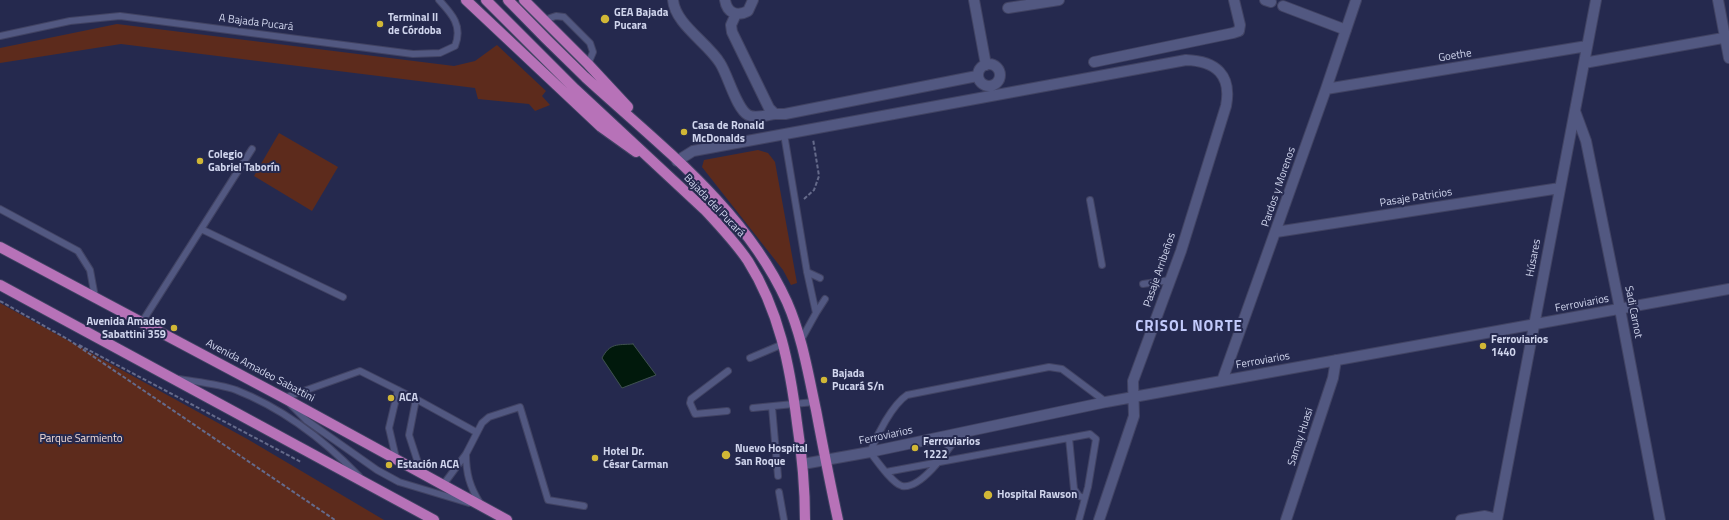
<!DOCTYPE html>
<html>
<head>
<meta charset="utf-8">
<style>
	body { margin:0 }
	canvas { display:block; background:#25294e }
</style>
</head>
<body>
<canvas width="1729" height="520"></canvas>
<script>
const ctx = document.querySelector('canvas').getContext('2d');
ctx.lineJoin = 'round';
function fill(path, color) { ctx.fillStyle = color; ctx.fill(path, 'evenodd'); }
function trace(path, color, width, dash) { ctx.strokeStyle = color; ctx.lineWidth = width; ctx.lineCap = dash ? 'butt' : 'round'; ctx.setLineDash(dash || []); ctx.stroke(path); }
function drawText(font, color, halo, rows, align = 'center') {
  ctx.font = font + ' "Titillium Web",sans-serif'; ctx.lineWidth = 4; ctx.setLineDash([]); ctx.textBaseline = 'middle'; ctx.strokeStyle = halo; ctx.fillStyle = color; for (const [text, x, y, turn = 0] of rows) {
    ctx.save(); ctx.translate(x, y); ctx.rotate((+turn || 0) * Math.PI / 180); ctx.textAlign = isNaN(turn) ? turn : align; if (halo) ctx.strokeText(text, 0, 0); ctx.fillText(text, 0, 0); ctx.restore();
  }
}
fill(new Path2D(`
	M 117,24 L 454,66 L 475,61 L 497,45 L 546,91 L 542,96 L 550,105 L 535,111 L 529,104 L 478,99 L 475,88 L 121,44 L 0,63 L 0,48 Z
	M 279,133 L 338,167 L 312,211 L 254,176 Z
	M 758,150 L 768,153 L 775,162 L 797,283 L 791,285 L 783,270 L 702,167 L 704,160 Z
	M 0,303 L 249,440 L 384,520 L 0,520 Z`), '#5d2b1c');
const water = new Path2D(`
	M 633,344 L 656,375 L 622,388 L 602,358 C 610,343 617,345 633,344 Z`);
fill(water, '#01190c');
trace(water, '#3f5150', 1);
const lane = new Path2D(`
	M 544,20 L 556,16 L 564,17 L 590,43 L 593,52 L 588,64
	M 0,36 L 70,21 L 120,16 L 413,54 L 440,53 L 455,46 C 463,26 452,14 439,0
	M 784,134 L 807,272 L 816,313 L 801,340
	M 1090,200 L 1102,265
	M 0,209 L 78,251 L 90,270 L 95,297
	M 201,229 L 343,297
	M 807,272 L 820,278
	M 1143,284 L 1170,280
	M 816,313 L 825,299
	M 142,322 L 252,149
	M 750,358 L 783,344
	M 179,379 C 197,382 219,384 236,390 C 282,408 325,441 359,476
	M 416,399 L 409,435 L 421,472
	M 772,407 L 778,476
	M 753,408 L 814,402
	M 727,411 L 695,414 L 690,403 L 691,399 L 728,371
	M 960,433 C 950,447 922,490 902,486 C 892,483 877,461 870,452 C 877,435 892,405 907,395 L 1049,367 L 1062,369 L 1106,402
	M 1069,438 L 1074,489 L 1079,496 L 1085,498
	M 466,454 C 466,474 470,487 480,503
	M 396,458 L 389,428 L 398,390
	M 886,472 L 1090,434 L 1096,439 L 1088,487 L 1079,520
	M 443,485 L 466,454 L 482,423 L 489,417 L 520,407 L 548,500 L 584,506
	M 779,492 L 784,520
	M 469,503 L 399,482 L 377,470 L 306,420 L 284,398 L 360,371 L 416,399 L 476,432`);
const street = new Path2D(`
	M 673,0 C 675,24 708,43 720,63 C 728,75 736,108 748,115 C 755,119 767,115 775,114
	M 725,0 C 727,13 737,17 748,11 L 753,0
	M 974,0 L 986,65
	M 1265,0 L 1271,2
	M 1718,0 L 1729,58
	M 1283,6 L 1346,30
	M 1008,8 L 1059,0
	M 736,14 L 731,25 L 732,32 L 769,108 L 775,114 L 785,114 L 977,76
	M 1094,62 L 1233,33 L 1239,31 L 1240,25 L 1234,0
	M 1584,63 L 1729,37
	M978 75a11 11 0 1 1 22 0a11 11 0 1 1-22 0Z
	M 1326,89 L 1587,46
	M 1575,111 L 1586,141 L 1620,309 L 1660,520
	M 677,161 L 693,151 L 1186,60 C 1216,61 1232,75 1226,106 L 1181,251 L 1133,381 L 1134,416 L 1099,520
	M 1276,232 L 1560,188
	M 1222,381 L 1326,89 L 1356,0
	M 803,464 L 870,452 L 1106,402 L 1729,289
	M 1286,520 L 1333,378 L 1336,360
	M 1461,520 L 1485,516 L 1497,519
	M 1497,520 L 1596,0`);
const primary = new Path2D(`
	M 466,0 L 601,127 L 636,152
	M 486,0 L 575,89 L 705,210 C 720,226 736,243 748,261 C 779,310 790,366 797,423 C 802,455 805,487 805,520
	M 508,0 C 533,26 559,52 585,77 C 658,144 745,209 787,302 C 802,336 808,373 816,410 C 823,447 830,483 838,520
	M 524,0 L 588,64 L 628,107
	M 0,247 L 284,398 L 507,520
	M 0,285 L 434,520`);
trace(lane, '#414363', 8);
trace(street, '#414363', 12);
trace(primary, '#414363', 12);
trace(new Path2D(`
	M 804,199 L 814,190 L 819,176 L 813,139
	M 0,301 L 69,340 L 335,520
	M 79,345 L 301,462`), '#656a8a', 2, [4, 2]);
trace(lane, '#525881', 6);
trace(street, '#525881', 10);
trace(primary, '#b772b8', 10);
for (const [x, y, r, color] of [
	[605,19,5,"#d1b736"],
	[380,24,4,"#d1b736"],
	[684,132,4,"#d1b736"],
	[200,161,4,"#d1b736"],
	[174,328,4,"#d1b736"],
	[1483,346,4,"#d1b736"],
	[824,380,4,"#d1b736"],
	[391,398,4,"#d1b736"],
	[915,448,4,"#d1b736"],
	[726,455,5,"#d1b736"],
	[595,458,4,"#d1b736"],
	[389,465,4,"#d1b736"],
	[988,495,5,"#d1b736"]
]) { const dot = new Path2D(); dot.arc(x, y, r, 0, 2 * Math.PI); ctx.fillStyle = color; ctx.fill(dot); trace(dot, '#25294e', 1.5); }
drawText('bold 11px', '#d0d5ed', '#25294e', [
	["GEA Bajada",614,13],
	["Pucara",614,26],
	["Terminal II",388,18],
	["de Córdoba",388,31],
	["Casa de Ronald",692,126],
	["McDonalds",692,139],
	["Colegio",208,155],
	["Gabriel Taborín",208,168],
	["Avenida Amadeo",166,322,"right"],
	["Sabattini 359",166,335,"right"],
	["Ferroviarios",1491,340],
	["1440",1491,353],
	["Bajada",832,374],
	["Pucará S/n",832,387],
	["ACA",399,398],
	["Ferroviarios",923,442],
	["1222",923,455],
	["Nuevo Hospital",735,449],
	["San Roque",735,462],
	["Hotel Dr.",603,452],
	["César Carman",603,465],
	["Estación ACA",397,465],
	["Hospital Rawson",997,495]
], 'left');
drawText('11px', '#d0d5ed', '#25294e', [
	["A Bajada Pucará",256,23,7],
	["Goethe",1455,56,-9],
	["Pardos y Morenos",1279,187,-71],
	["Pasaje Patricios",1416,198,-9],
	["Bajada del Pucará",714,206,46],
	["Húsares",1534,258,-79],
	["Pasaje Arribeños",1160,270,-71],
	["Ferroviarios",1582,304,-11],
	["Sadi Carnot",1633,312,79],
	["Ferroviarios",1263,361,-10],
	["Avenida Amadeo Sabattini",260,371,28],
	["Ferroviarios",886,436,-12],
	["Samay Huasi",1301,437,-72]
]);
drawText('11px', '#f5ded8', '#25294e', [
	["Parque Sarmiento",81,439]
]);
ctx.letterSpacing = '1px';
drawText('bold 15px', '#c2cafb', '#25294e', [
	["CRISOL NORTE",1189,327]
]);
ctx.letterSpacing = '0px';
</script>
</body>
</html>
